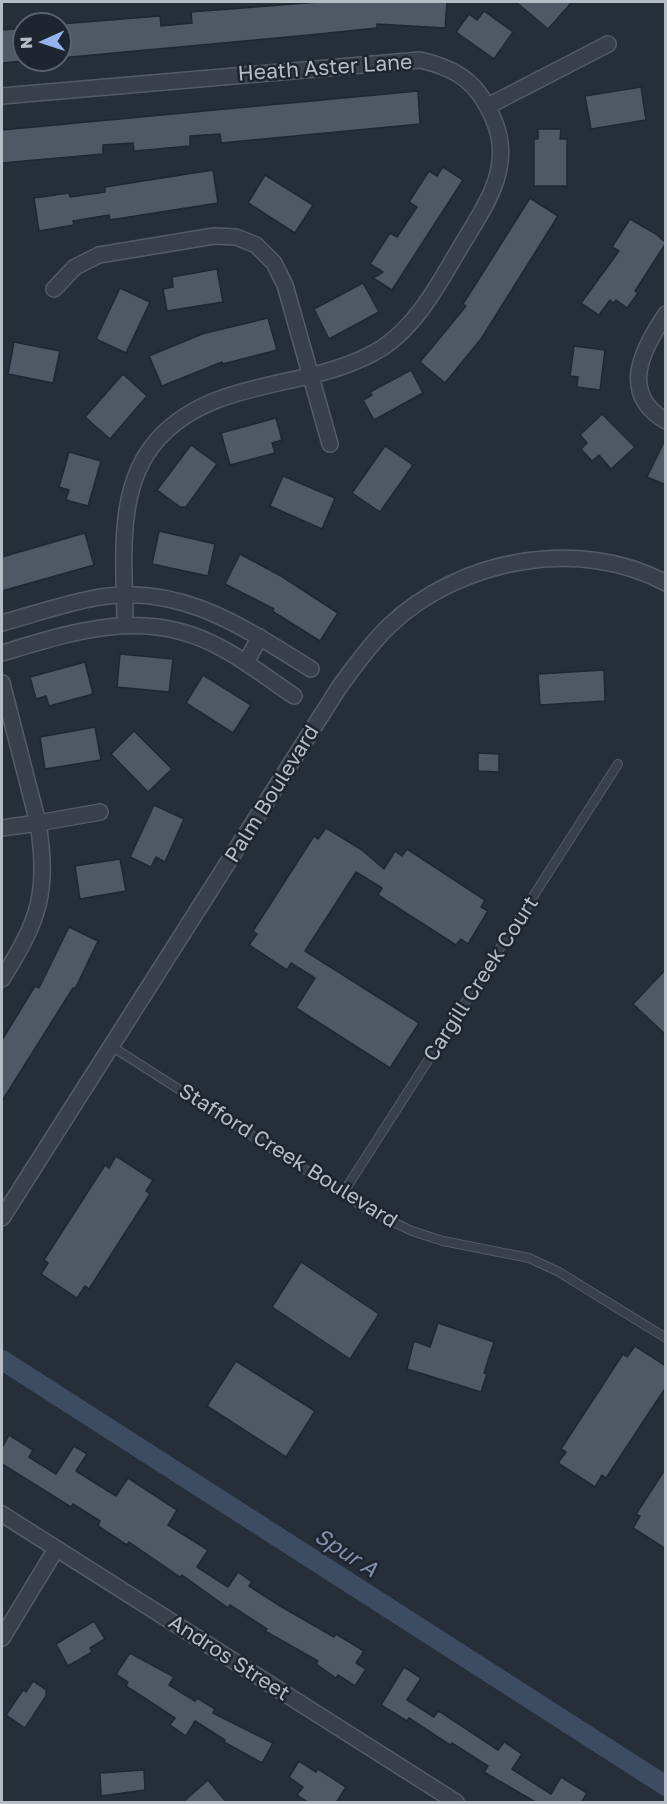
<!DOCTYPE html>
<html>
<head>
<meta charset="utf-8">
<style>
	body { margin:0 }
	#map { position:relative; width:667px; height:1804px; overflow:hidden; background:#262e3a; font-family:"Golos Text",sans-serif }
	canvas { display:block }
	.frame { position:absolute; inset:0; border:3px solid #b6bcc6; pointer-events:none }
	.north { position:absolute; left:12px; top:12px; width:60px; height:60px; box-sizing:border-box; background:#1f2530; border:2px solid #5b616c; border-radius:50%; rotate:267deg; font-size:16px; font-weight:700; line-height:24px; text-align:center; color:#b6bcc6 }
	.north::after { content:''; display:block; margin:auto; width:21px; height:27px; background:#95b4eb; clip-path:polygon(50% 0,100% 100%,50% 72%,0 100%) }
</style>
</head>
<body>
<div id="map">
<canvas width="667" height="1804"></canvas>
<div class="frame"></div>
<div class="north">N</div>
</div>
<script>
const ctx = document.querySelector('canvas').getContext('2d');
ctx.lineJoin = 'round';
function trace(path, color, width, dash) { ctx.strokeStyle = color; ctx.lineWidth = width; ctx.lineCap = dash ? 'butt' : 'round'; ctx.setLineDash(dash || []); ctx.stroke(path); }
function fill(path, color) { ctx.fillStyle = color; ctx.fill(path, 'evenodd'); }
function drawText(font, color, halo, rows, align = 'center') {
  ctx.font = font + ' "Golos Text",sans-serif'; ctx.lineWidth = 5; ctx.setLineDash([]); ctx.textBaseline = 'middle'; ctx.strokeStyle = halo; ctx.fillStyle = color; for (const [text, x, y, turn = 0] of rows) {
    ctx.save(); ctx.translate(x, y); ctx.rotate((+turn || 0) * Math.PI / 180); ctx.textAlign = isNaN(turn) ? turn : align; if (halo) ctx.strokeText(text, 0, 0); ctx.fillText(text, 0, 0); ctx.restore();
  }
}
trace(new Path2D(`
	M 2,1360 L 666,1786`), '#3e4c61', 20);
const building = new Path2D(`
	M 319,2 L 447,2 L 445,28 L 377,24 L 377,28 L 309,35 L 60,58 L 60,24 L 160,16 L 161,26 L 192,23 L 191,12 Z
	M 516,2 L 572,2 L 548,29 Z
	M 484,11 L 513,32 L 494,59 L 456,32 L 469,14 L 477,20 Z
	M 24,28 L 24,61 L 2,63 L 2,30 Z
	M 641,87 L 646,120 L 591,129 L 585,96 Z
	M 418,91 L 420,124 L 221,143 L 220,134 L 190,136 L 190,146 L 134,151 L 133,143 L 103,145 L 103,154 L 2,163 L 2,130 Z
	M 538,129 L 561,129 L 560,139 L 567,139 L 567,186 L 534,186 L 534,139 L 538,139 Z
	M 443,167 L 463,180 L 392,290 L 373,278 L 383,272 L 370,264 L 390,233 L 397,237 L 417,207 L 409,202 L 429,171 L 437,176 Z
	M 213,170 L 218,203 L 110,220 L 109,215 L 73,221 L 74,225 L 39,231 L 34,198 L 69,193 L 70,197 L 105,192 L 105,187 Z
	M 265,175 L 313,205 L 295,233 L 248,203 Z
	M 530,198 L 558,216 L 481,339 L 445,383 L 420,362 L 466,306 L 463,304 Z
	M 630,219 L 656,234 L 666,243 L 635,291 L 638,293 L 627,308 L 616,300 L 613,303 L 610,300 L 599,315 L 581,303 L 619,251 L 612,247 Z
	M 217,269 L 223,302 L 167,311 L 163,289 L 173,287 L 172,277 Z
	M 363,283 L 379,312 L 329,339 L 314,309 Z
	M 120,288 L 150,302 L 126,353 L 96,339 Z
	M 268,318 L 277,350 L 223,364 L 222,362 L 162,386 L 149,356 L 202,334 Z
	M 14,342 L 60,351 L 53,383 L 8,374 Z
	M 574,346 L 605,350 L 600,390 L 577,387 L 578,377 L 570,376 Z
	M 411,370 L 423,393 L 374,420 L 363,400 L 372,395 L 370,392 Z
	M 123,374 L 147,396 L 110,439 L 85,417 Z
	M 602,414 L 635,447 L 611,469 L 599,455 L 592,461 L 581,449 L 587,443 L 580,435 Z
	M 276,418 L 282,440 L 272,443 L 275,453 L 230,465 L 221,433 Z
	M 666,438 L 666,485 L 647,477 Z
	M 191,445 L 217,464 L 186,507 L 180,507 L 157,490 Z
	M 385,446 L 413,465 L 380,512 L 352,493 Z
	M 69,452 L 101,461 L 88,506 L 66,500 L 69,490 L 59,487 Z
	M 283,476 L 335,498 L 322,529 L 270,506 Z
	M 159,531 L 215,544 L 208,576 L 152,564 Z
	M 85,533 L 94,565 L 2,591 L 2,557 Z
	M 240,554 L 281,576 L 338,613 L 320,641 L 272,611 L 274,609 L 225,584 Z
	M 120,654 L 173,659 L 169,692 L 117,687 Z
	M 85,662 L 93,694 L 49,706 L 46,696 L 36,699 L 30,677 Z
	M 604,670 L 605,701 L 540,705 L 538,674 Z
	M 203,675 L 251,705 L 233,733 L 186,703 Z
	M 95,727 L 101,760 L 45,769 L 40,737 Z
	M 134,731 L 172,769 L 148,792 L 111,754 Z
	M 478,753 L 499,754 L 499,772 L 478,771 Z
	M 154,805 L 184,819 L 165,862 L 156,857 L 151,867 L 130,857 Z
	M 326,828 L 362,850 L 384,869 L 395,851 L 402,856 L 407,849 L 485,900 L 481,907 L 488,911 L 468,944 L 461,939 L 456,945 L 378,895 L 382,888 L 356,872 L 305,951 L 419,1023 L 390,1068 L 296,1008 L 315,978 L 291,963 L 287,970 L 249,945 L 257,934 L 253,931 L 314,836 L 318,839 Z
	M 120,859 L 126,891 L 80,899 L 75,866 Z
	M 69,927 L 98,941 L 75,989 L 73,988 L 2,1101 L 2,1040 L 35,986 L 39,988 Z
	M 666,969 L 666,1035 L 633,1004 Z
	M 116,1156 L 153,1180 L 146,1191 L 150,1194 L 89,1289 L 85,1286 L 77,1298 L 41,1274 L 48,1263 L 44,1260 L 105,1165 L 109,1168 Z
	M 301,1262 L 379,1314 L 350,1359 L 272,1307 Z
	M 438,1323 L 494,1342 L 484,1373 L 487,1374 L 481,1392 L 407,1369 L 414,1341 L 430,1347 Z
	M 635,1346 L 666,1366 L 666,1387 L 606,1478 L 602,1475 L 595,1487 L 558,1463 L 566,1452 L 561,1449 L 623,1354 L 627,1357 Z
	M 236,1361 L 315,1411 L 286,1457 L 207,1406 Z
	M 9,1435 L 33,1450 L 29,1457 L 56,1474 L 74,1446 L 87,1454 L 76,1471 L 116,1496 L 128,1478 L 177,1510 L 168,1525 L 208,1550 L 197,1567 L 228,1587 L 238,1572 L 252,1582 L 249,1586 L 280,1606 L 334,1637 L 336,1634 L 364,1651 L 356,1663 L 366,1669 L 355,1686 L 338,1675 L 336,1678 L 316,1664 L 318,1661 L 265,1631 L 267,1629 L 230,1605 L 228,1608 L 182,1575 L 180,1577 L 129,1542 L 127,1545 L 98,1526 L 100,1521 L 73,1504 L 71,1507 L 2,1464 L 2,1448 Z
	M 666,1468 L 666,1549 L 633,1528 L 640,1516 L 636,1514 Z
	M 94,1621 L 105,1639 L 90,1648 L 92,1652 L 68,1666 L 56,1644 Z
	M 130,1653 L 174,1677 L 169,1685 L 195,1701 L 197,1698 L 215,1709 L 213,1713 L 273,1743 L 262,1763 L 224,1742 L 225,1740 L 195,1721 L 186,1736 L 170,1725 L 175,1718 L 126,1686 L 128,1682 L 116,1674 Z
	M 404,1667 L 421,1678 L 407,1700 L 434,1717 L 438,1711 L 442,1713 L 498,1750 L 504,1742 L 522,1754 L 512,1769 L 551,1794 L 561,1777 L 587,1793 L 581,1803 L 537,1803 L 484,1772 L 488,1766 L 452,1743 L 450,1745 L 409,1718 L 407,1721 L 381,1705 Z
	M 33,1681 L 46,1690 L 46,1696 L 25,1728 L 6,1715 L 23,1690 L 26,1692 Z
	M 299,1761 L 316,1772 L 318,1769 L 346,1787 L 336,1803 L 309,1803 L 297,1795 L 303,1787 L 289,1777 Z
	M 144,1770 L 145,1790 L 101,1796 L 100,1773 Z
	M 208,1780 L 227,1803 L 182,1803 Z`);
fill(building, '#505865');
trace(building, '#212732', 1.5);
const lane = new Path2D(`
	M 111,1046 L 370,1211 L 412,1231 L 443,1241 L 529,1258 L 559,1272 L 666,1338
	M 343,1193 L 618,764`);
const street = new Path2D(`
	M 2,96 L 420,60 C 460,69 480,85 495,123 C 511,164 490,199 469,233 C 445,271 422,322 382,348 C 314,391 217,375 159,438 C 114,486 125,563 125,624
	M 488,106 L 608,44
	M 54,289 L 75,267 L 99,255 L 214,236 L 236,237 L 256,245 L 274,263 L 285,285 L 330,444
	M 666,314 C 643,348 618,393 666,421
	M 2,623 C 31,615 60,605 90,599 C 175,580 242,626 311,669
	M 2,653 C 79,630 149,606 225,650 C 249,663 271,681 294,696
	M 246,662 L 260,637
	M 2,683 L 38,823 L 100,812
	M 2,828 L 38,823 C 49,893 39,920 2,979
	M 2,1218 L 340,686 C 355,666 370,644 389,626 C 459,559 579,536 666,583
	M 2,1514 L 456,1802
	M 2,1638 L 56,1549`);
trace(lane, '#555b66', 10);
trace(street, '#555b66', 18);
trace(lane, '#3a404b', 8);
trace(street, '#3a404b', 15);
drawText('21px', '#b6bcc6', '#1f2530', [
	["Heath Aster Lane",325,68,-4],
	["Palm Boulevard",272,794,-58],
	["Cargill Creek Court",481,979,-57],
	["Stafford Creek Boulevard",288,1156,32],
	["Andros Street",229,1658,33]
]);
drawText('italic 22px', '#8191aa', '#1f2530', [
	["Spur A",346,1553,33]
]);
</script>
</body>
</html>
